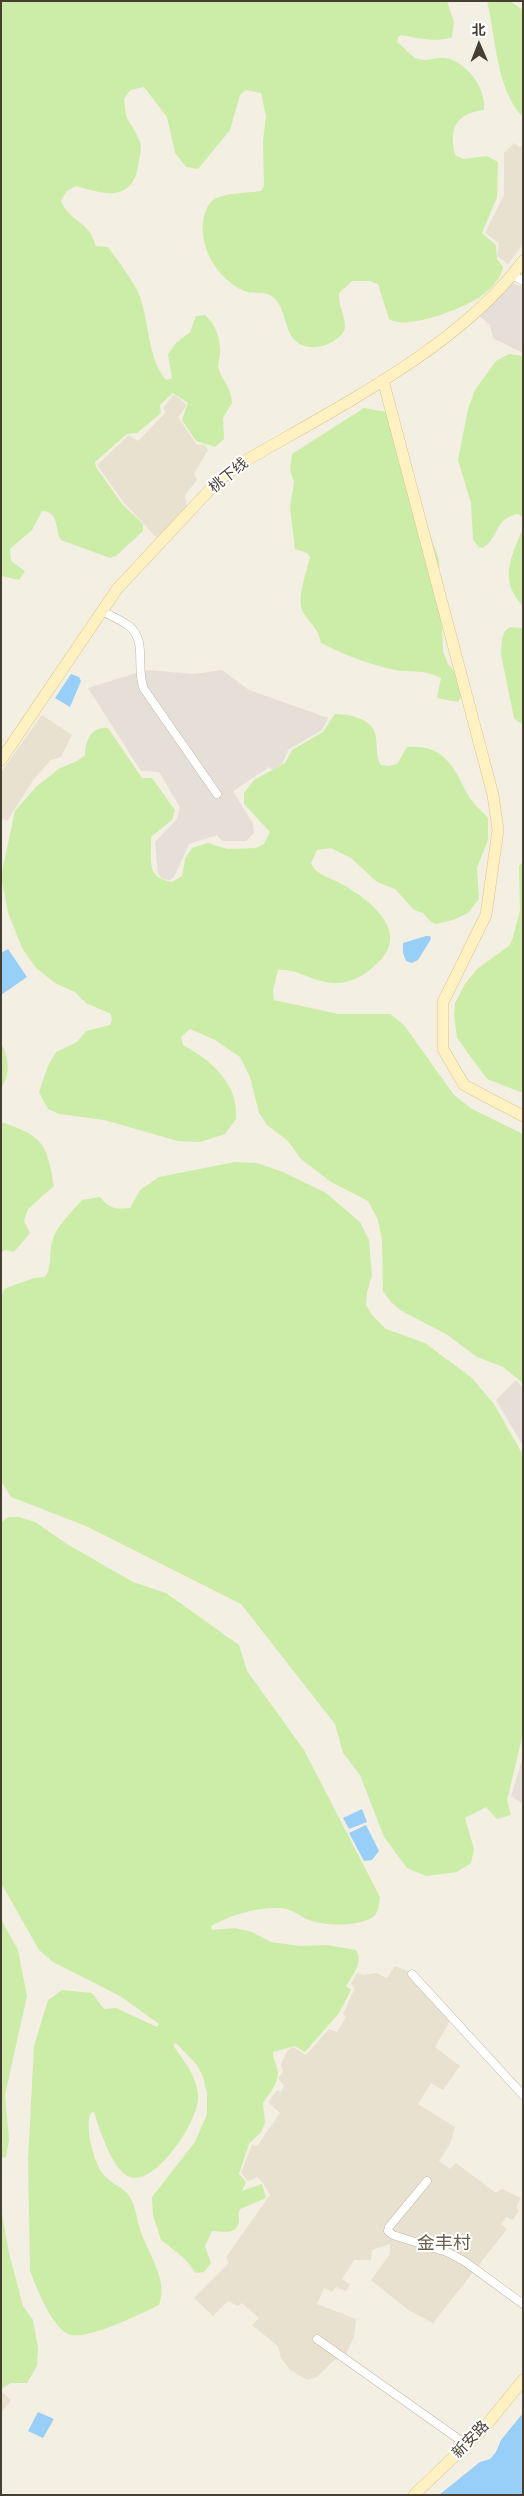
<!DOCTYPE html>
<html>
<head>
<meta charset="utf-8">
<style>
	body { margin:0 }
	#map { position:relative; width:524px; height:2496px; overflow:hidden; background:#f3efe3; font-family:"DM Sans","Noto Sans SC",sans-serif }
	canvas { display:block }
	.frame { position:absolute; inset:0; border:2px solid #463e32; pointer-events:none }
	.north { position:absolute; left:454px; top:20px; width:50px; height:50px; -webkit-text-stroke:4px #fff; paint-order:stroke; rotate:359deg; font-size:14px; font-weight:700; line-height:20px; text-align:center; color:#463e32 }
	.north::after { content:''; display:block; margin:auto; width:18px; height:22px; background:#463e32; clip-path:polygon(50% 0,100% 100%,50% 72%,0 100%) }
</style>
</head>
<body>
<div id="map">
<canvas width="524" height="2496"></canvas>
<div class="frame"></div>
<div class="north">北</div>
</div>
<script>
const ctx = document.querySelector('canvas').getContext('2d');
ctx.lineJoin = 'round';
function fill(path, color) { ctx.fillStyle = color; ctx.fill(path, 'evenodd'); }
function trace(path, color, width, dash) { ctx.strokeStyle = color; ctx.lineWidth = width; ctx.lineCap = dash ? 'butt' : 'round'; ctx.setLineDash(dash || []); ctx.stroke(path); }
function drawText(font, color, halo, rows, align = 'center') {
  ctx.font = font + ' "DM Sans","Noto Sans SC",sans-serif'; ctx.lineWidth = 4; ctx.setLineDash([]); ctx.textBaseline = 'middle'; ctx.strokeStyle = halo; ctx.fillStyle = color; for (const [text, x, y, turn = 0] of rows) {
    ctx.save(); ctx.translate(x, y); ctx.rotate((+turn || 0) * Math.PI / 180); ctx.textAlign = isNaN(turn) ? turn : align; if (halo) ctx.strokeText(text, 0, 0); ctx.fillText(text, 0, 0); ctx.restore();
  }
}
fill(new Path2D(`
	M 514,143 L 520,147 L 523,145 L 523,244 L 508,264 L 497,256 L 499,243 L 485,233 L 504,195 L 504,153 Z
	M 174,394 L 187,405 L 178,417 L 197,445 L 204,445 L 208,450 L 194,474 L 197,480 L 185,495 L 187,508 L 157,538 L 125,504 L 97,465 L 129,435 L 138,441 L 166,412 L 163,408 Z
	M 42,715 L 72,735 L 61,757 L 51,760 L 34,779 L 7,821 L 1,818 L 1,772 Z
	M 395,1966 L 408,1971 L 452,2017 L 435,2047 L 460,2066 L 443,2090 L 431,2083 L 418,2104 L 455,2127 L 450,2144 L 439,2161 L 450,2169 L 456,2163 L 496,2193 L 502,2189 L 521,2198 L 516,2207 L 519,2210 L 513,2220 L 506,2217 L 501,2224 L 507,2229 L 433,2323 L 408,2310 L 371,2280 L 390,2254 L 390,2244 L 372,2250 L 371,2260 L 354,2260 L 342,2279 L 350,2284 L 346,2291 L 336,2287 L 332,2292 L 324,2288 L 317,2304 L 356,2319 L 354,2337 L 346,2354 L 333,2361 L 317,2377 L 307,2380 L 290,2370 L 281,2358 L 278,2346 L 252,2325 L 259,2318 L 242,2303 L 238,2306 L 228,2301 L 213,2316 L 194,2298 L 229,2263 L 226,2257 L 270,2195 L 263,2183 L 257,2177 L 248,2181 L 241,2173 L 252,2145 L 257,2146 L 280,2113 L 268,2102 L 277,2090 L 281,2092 L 284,2086 L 278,2078 L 283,2072 L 281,2064 L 287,2051 L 293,2047 L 306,2055 L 329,2029 L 337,2032 L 346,2017 L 343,2014 L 355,1988 L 351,1984 L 357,1973 L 364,1975 L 376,1973 L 387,1978 Z
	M 1,2391 L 11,2400 L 2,2412 L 1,2412 Z`), '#e8e1d0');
fill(new Path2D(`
	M 510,282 L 523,287 L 523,353 L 493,338 L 490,325 L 480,317 Z
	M 146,670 L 194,674 L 222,670 L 249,690 L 328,718 L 322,730 L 288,750 L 282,764 L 273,770 L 269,767 L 233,791 L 253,824 L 254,833 L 246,841 L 222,841 L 217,835 L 189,844 L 174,877 L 170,880 L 162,879 L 158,874 L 155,842 L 177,819 L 180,807 L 159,772 L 141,771 L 88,688 Z
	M 516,1380 L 523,1388 L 523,1446 L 496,1400 Z
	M 523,1757 L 523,1804 L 511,1796 Z`), '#e5dfd8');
fill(new Path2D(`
	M 1,1 L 447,1 L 454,22 L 452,37 C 437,43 417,38 401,35 L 398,37 L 397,42 C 404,47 411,57 418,59 C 427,62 436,57 445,58 C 466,61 487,89 484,110 C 455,114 449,128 455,155 L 463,159 L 487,156 L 498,162 L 497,197 L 482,233 L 496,245 L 497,259 L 503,267 C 501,279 490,290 480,297 C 464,308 406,331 389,319 L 378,284 L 370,281 L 352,281 L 339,293 C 338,305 345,315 345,326 C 345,333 339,337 334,341 C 325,346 318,348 309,347 C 281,343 290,311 273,297 C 265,290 253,295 244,291 C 217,279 197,245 204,216 C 206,210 208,204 213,200 C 222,193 249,193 261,191 L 264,185 L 263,141 L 266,116 L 261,93 L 246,90 L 240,95 L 230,130 L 198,169 L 186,167 L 175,153 L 167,117 L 144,87 L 130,90 L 124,99 C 125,105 125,113 127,118 C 132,127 139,136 141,146 C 141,152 139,160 138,166 C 132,203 103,194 76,186 L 67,191 L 61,200 C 66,217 83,221 91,234 C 93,238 94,242 96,246 L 108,247 C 118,261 130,276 138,292 C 150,320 146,355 166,380 L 172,378 L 168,354 L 176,343 L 190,332 L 196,316 L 205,315 C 216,325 221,340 220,355 C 219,360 217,365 219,370 C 224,383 231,387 232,403 L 223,418 L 224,439 L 215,447 L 196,441 L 182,420 L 188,403 L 173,393 L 160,405 L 161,413 L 137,433 L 127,434 L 95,462 L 96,467 L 122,504 L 143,524 L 143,531 L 116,556 L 110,558 L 61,540 C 54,529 60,512 42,511 L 32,530 L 10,549 L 11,561 L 25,571 L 19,580 L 1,576 Z
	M 487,1 L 510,1 L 523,10 L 523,117 C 496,90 496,37 487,1 Z
	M 509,354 L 523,356 L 523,518 L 518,514 C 494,518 499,538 483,548 L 479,547 L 473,540 L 471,503 L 458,460 L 468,409 L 475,390 L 496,361 Z
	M 364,408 L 387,412 L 439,560 L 443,651 L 448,664 L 457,675 L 462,695 L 458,702 L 437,698 L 441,678 C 424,669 413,673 395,670 C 368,664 345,655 321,643 C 317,625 311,626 303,612 C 296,598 307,571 310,557 L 307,553 L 295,549 L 290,507 L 294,482 L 290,470 L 292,454 Z
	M 523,528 L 523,606 C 498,579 511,558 523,528 Z
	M 510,627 L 523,628 L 523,725 L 514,718 L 501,654 L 502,639 L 505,631 Z
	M 335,714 C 348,714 371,718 375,733 C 378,744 375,755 381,765 L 388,766 L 397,764 L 407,747 C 444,744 453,766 468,795 C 472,803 482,811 488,818 L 488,840 L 477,868 L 479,899 L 468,913 L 453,920 L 436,924 L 431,922 L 423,913 L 414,910 L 395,889 L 377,882 L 351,858 L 331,848 L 317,850 L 311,863 C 315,874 328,877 338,882 C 361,894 407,925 384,956 C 381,960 375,965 371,969 C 361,978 346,984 333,983 C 314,983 297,968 278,970 L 273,990 L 274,1000 L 338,1014 L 390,1014 L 404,1025 L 454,1095 L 472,1109 L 523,1134 L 523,1383 L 503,1367 L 477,1357 L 446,1334 L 400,1310 L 391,1302 L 383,1291 L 382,1240 L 378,1220 L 368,1201 L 331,1182 L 301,1159 L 287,1140 L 267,1125 L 259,1113 L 250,1077 L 240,1057 L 215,1040 L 190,1029 L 181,1037 L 183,1045 C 211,1060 239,1084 236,1119 L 225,1134 L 200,1142 L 178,1141 L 104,1120 L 59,1114 L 48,1109 L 39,1092 L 48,1066 L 56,1052 L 77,1042 L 86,1031 L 110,1025 L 112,1020 L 111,1014 L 86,1003 L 75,992 L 55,983 L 36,968 L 22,948 L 8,913 L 1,876 L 15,811 L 36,787 L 60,768 L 77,761 L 85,755 C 85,741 91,726 108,728 L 142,778 L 152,778 L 175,810 L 172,820 L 151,837 C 152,859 145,878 172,882 L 182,876 L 185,859 L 192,848 L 208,843 L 227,849 L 256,848 L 264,844 L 270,832 L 244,804 L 244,793 L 254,780 L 285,763 L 292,750 L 323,732 Z
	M 523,861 L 523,1093 L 487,1079 L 457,1038 L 454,1015 L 455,1003 L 465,984 L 477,969 L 509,946 L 512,940 L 520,911 L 519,866 Z
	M 1,1043 C 9,1057 11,1074 1,1088 Z
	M 1,1122 C 43,1136 47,1143 54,1186 L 28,1209 L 24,1221 L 30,1233 L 14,1252 L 5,1250 L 1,1253 Z
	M 235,1162 L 257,1163 L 283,1172 L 326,1193 L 360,1222 L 369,1240 L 372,1275 L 367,1292 L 366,1305 L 372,1315 L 386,1329 L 425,1343 L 472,1378 L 494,1404 L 523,1455 L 523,1734 L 507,1800 L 511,1815 L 497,1819 L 486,1807 L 465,1818 L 474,1849 L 471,1863 L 457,1872 L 426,1876 L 407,1868 L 384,1837 L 360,1775 L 343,1753 L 335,1724 L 241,1604 L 86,1526 L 11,1497 L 1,1481 L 1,1298 L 4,1289 L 34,1278 L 45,1277 C 53,1266 48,1252 53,1239 C 57,1225 73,1211 82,1200 L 100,1197 C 109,1208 115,1210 130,1208 L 140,1190 L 159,1177 Z
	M 9,1517 L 19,1517 L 35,1522 L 67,1544 L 133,1582 L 166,1593 L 239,1645 L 247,1671 L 304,1750 L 380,1897 C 379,1903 379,1910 375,1915 C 363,1927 327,1926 312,1921 C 299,1917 292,1907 277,1908 C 253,1908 232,1915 211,1926 L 212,1930 L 235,1928 L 252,1932 L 271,1942 L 300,1946 L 327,1945 L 356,1950 C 364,1962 352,1976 346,1986 L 351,1990 L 339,2013 L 305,2052 L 295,2046 L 273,2052 C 273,2060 277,2065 278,2073 C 278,2084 269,2094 263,2103 L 265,2123 L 261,2132 L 249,2144 L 239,2174 L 246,2182 L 242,2191 L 262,2184 L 266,2198 L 240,2209 C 238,2214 239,2216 239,2221 C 237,2236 222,2231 212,2231 L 205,2246 L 211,2263 L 204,2272 L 196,2273 L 184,2258 L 161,2240 L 153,2215 L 152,2197 L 195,2142 L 207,2114 L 207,2093 L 203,2077 L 197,2065 L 176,2043 L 173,2045 C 184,2062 196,2074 198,2095 C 201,2118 156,2186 130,2177 C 113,2172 99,2128 94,2112 L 91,2113 C 84,2125 94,2163 103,2174 C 110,2183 120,2186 127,2193 C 136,2203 136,2218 140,2229 C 147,2253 169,2279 159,2305 C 140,2314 91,2339 71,2335 C 54,2332 36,2287 30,2271 L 28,2160 L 34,2046 L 48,2000 L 62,1990 L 92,1993 L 104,2009 L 116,2008 L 157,2027 L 159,2024 L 120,1996 L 53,1962 L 39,1950 L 1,1883 L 1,1522 Z
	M 1,1919 L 18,1950 L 27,1996 L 5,2095 L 9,2140 L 6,2157 L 1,2158 Z
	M 1,2208 L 9,2253 L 23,2306 L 33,2320 L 38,2348 L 37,2366 L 27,2383 L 11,2383 L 1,2389 Z`), '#cceda7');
fill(new Path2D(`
	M 71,674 L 79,677 L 81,681 L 70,707 L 55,698 Z
	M 426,936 L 430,936 L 431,939 L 418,960 L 412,963 L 406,961 L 403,953 L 403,943 Z
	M 8,949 L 27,977 L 1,995 L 1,953 Z
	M 362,1809 L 367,1822 L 349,1829 L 343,1818 Z
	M 366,1825 L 379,1851 L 372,1860 L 364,1861 L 349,1833 Z
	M 38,2412 L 54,2419 L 43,2438 L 28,2431 Z
	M 523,2413 L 523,2495 L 439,2495 L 480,2462 L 490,2459 L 496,2452 L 501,2440 Z`), '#98cff8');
const street = new Path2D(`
	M 513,275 L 523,281
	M 102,611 C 111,616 121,620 129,626 C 148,641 135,669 144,689 L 217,794
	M 412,1974 L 523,2095
	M 427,2181 L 389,2227 L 388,2231 L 393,2235 L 447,2252 L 464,2261 L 523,2304
	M 317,2339 L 467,2445`);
const secondary = new Path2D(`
	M 383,380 L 493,795 L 498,830 L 486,915 L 443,1002 L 443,1049 L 464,1085 L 523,1116
	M 1,760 L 117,589 L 217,482 L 240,464 C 332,410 459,348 523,261
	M 414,2495 L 484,2428 L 523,2380`);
trace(street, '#c0b7a4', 9);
trace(secondary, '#d8c58d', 12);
trace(street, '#fff', 8);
trace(secondary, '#fff1c1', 11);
drawText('15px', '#463e32', '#fff', [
	["桃下线",229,476,-39],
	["新安路",471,2440,-46]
]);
drawText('18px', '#6a5d49', '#fff', [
	["金丰村",444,2244]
]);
</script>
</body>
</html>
